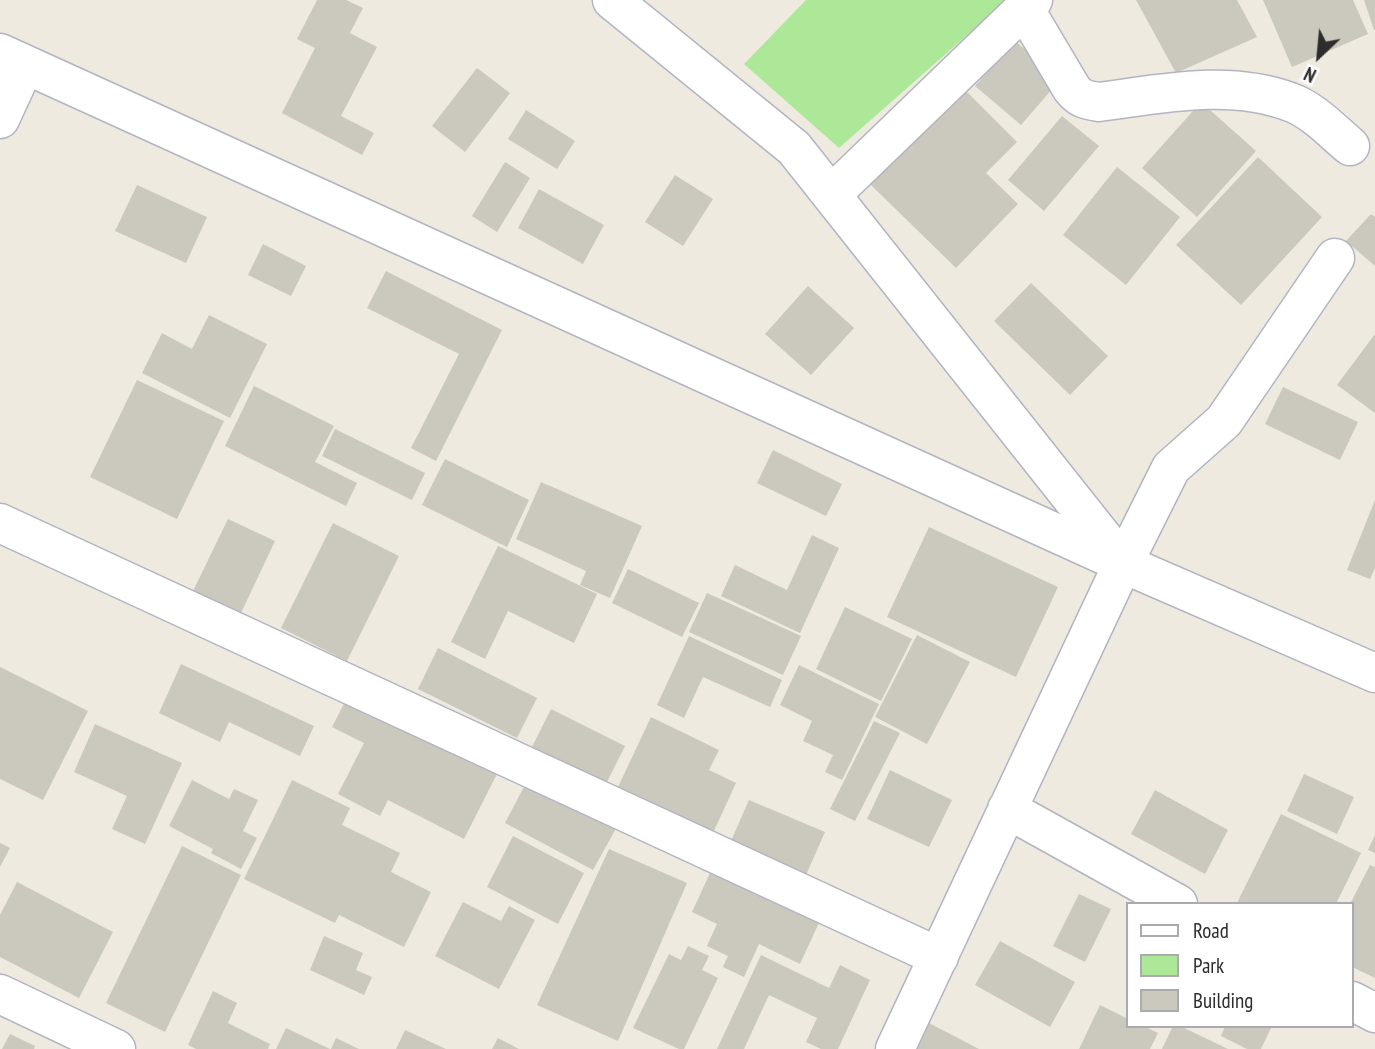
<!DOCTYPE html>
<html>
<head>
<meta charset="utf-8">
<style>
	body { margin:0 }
	#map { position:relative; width:1375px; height:1049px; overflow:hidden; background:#efeadf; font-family:"PT Sans Narrow",sans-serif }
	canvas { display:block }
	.legend { position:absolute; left:1126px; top:902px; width:228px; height:126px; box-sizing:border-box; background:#fff; border:2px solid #ababab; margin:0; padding:9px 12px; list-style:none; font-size:21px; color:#2d2d2d }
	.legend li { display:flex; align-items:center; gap:14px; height:35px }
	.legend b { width:35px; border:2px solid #ababab }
	.north { position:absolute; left:1284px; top:21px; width:70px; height:70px; -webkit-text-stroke:5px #fff; paint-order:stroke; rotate:206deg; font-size:19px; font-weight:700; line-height:28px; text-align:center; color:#2d2d2d }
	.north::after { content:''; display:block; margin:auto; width:24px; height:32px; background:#2d2d2d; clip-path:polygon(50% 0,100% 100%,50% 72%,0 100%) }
</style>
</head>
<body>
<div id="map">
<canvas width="1375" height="1049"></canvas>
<ul class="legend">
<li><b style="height:9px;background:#fff"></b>Road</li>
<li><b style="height:19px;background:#ade899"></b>Park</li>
<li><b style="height:19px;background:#cbc8bd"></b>Building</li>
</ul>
<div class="north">N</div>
</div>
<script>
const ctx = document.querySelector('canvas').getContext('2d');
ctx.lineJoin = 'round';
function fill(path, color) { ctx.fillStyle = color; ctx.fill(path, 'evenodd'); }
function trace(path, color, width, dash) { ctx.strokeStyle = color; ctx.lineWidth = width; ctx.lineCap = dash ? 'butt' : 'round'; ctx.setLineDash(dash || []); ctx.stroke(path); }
fill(new Path2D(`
	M 806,0 L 1007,0 L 839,148 L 744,64 Z`), '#ade899');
fill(new Path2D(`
	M 317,0 L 346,0 L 363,8 L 350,33 L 377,47 L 341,116 L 374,133 L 362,155 L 282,113 L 315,48 L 297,39 Z
	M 1136,0 L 1237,0 L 1257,37 L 1176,73 Z
	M 1263,0 L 1353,0 L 1368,34 L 1292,67 Z
	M 1364,0 L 1375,0 L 1375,30 L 1374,30 Z
	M 1014,40 L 1060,80 L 1021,125 L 975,86 Z
	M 477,68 L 510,93 L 465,152 L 432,126 Z
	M 963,88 L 1017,142 L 986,173 L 1018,204 L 956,268 L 870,184 Z
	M 1201,102 L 1256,151 L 1197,217 L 1142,168 Z
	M 526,110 L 575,141 L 557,169 L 508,139 Z
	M 1062,116 L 1099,146 L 1044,211 L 1008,180 Z
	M 1258,157 L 1322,217 L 1241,305 L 1176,245 Z
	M 505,162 L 530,178 L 497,232 L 472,216 Z
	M 1117,167 L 1180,217 L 1126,285 L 1063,235 Z
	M 675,175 L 713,199 L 683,246 L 645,222 Z
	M 137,185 L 207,217 L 186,263 L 115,231 Z
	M 539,189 L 604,225 L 583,264 L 518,228 Z
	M 1371,214 L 1375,217 L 1375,266 L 1346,241 Z
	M 263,244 L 306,266 L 291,296 L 248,275 Z
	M 386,271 L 502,330 L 436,461 L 411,448 L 459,354 L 367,308 Z
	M 1031,283 L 1108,356 L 1070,395 L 994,321 Z
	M 808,286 L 854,328 L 811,375 L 765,334 Z
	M 209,315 L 267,344 L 230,418 L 142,373 L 162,333 L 192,349 Z
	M 1375,334 L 1375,413 L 1337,385 Z
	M 137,380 L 224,421 L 177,519 L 90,477 Z
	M 254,386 L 334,426 L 315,462 L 357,483 L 346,506 L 225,446 Z
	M 1283,387 L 1358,422 L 1340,460 L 1265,424 Z
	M 335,429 L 425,473 L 412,500 L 322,456 Z
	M 773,450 L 842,484 L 826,516 L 757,483 Z
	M 445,459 L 529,500 L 507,547 L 422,505 Z
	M 541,482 L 642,526 L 610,598 L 580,585 L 586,571 L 516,539 Z
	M 1375,500 L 1375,568 L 1370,579 L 1347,570 Z
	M 228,519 L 275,541 L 241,613 L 193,591 Z
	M 333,523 L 399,556 L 347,661 L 281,628 Z
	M 929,527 L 1058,587 L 1016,677 L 887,617 Z
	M 812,535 L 839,548 L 800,633 L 721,596 L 735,565 L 787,590 Z
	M 498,546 L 597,594 L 574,643 L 508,611 L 485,659 L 451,642 Z
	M 628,569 L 699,603 L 682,637 L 612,603 Z
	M 707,593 L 801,636 L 783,675 L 689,632 Z
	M 845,607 L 912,639 L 881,701 L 816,669 Z
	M 917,635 L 970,662 L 927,744 L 875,717 Z
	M 689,636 L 782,680 L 770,707 L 703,677 L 684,718 L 657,705 Z
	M 438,648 L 537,698 L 517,738 L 418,689 Z
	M 181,664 L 314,726 L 300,756 L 229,722 L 220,742 L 159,713 Z
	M 799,665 L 879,704 L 842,780 L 825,772 L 833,755 L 803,741 L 812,721 L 780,705 Z
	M 0,667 L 88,711 L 43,800 L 0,779 Z
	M 349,694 L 499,770 L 464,839 L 388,800 L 380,816 L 338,794 L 364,743 L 332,727 Z
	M 551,709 L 625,746 L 606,784 L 532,747 Z
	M 651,717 L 719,750 L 709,770 L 736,783 L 713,833 L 618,787 Z
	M 874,721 L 900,733 L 855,821 L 830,809 Z
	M 95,724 L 182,763 L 145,844 L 112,829 L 127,796 L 74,772 Z
	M 890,770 L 952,800 L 929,847 L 867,819 Z
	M 1304,774 L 1354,797 L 1337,834 L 1287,811 Z
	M 529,777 L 618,825 L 593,870 L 505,823 Z
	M 192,780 L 229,799 L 234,789 L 258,800 L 243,831 L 257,838 L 241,869 L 211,853 L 213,849 L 169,826 Z
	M 292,780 L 350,808 L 342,825 L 400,853 L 391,872 L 431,892 L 404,947 L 339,915 L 335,923 L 244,879 Z
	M 1155,790 L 1228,830 L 1205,874 L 1131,834 Z
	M 749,800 L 825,832 L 806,875 L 730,843 Z
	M 1281,814 L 1361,853 L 1336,904 L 1237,903 Z
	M 1375,835 L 1375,853 L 1368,850 Z
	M 513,836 L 584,873 L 558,924 L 487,887 Z
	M 0,843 L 10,848 L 0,867 Z
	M 182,846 L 241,875 L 165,1032 L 106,1003 Z
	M 609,849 L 687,883 L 618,1041 L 537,1005 Z
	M 715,862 L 823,914 L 800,964 L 759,944 L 744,977 L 723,967 L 728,956 L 707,946 L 717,924 L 692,912 Z
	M 1370,865 L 1375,867 L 1375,978 L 1352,967 L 1352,904 L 1350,904 Z
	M 17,882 L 113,932 L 79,998 L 0,957 L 0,915 Z
	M 1079,894 L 1111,909 L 1085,962 L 1053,946 Z
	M 463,902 L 501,921 L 509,906 L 535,920 L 499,989 L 435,956 Z
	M 324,936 L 363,953 L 356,970 L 372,977 L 364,995 L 310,970 Z
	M 1000,941 L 1075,982 L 1050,1027 L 975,985 Z
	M 688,946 L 709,956 L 702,970 L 718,978 L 684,1049 L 679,1049 L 633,1028 L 669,954 L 681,960 Z
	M 761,955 L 829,988 L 840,965 L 870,980 L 838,1049 L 821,1049 L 806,1042 L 817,1018 L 769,995 L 744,1049 L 717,1049 Z
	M 213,991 L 237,1003 L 228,1023 L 270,1044 L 268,1049 L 196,1049 L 188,1045 Z
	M 1100,1005 L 1128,1019 L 1128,1026 L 1144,1026 L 1158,1033 L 1150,1049 L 1079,1049 Z
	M 927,1022 L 979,1049 L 913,1049 Z
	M 1173,1026 L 1180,1026 L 1228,1049 L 1162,1049 Z
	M 1225,1026 L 1272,1026 L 1261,1049 L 1247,1049 L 1221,1036 Z
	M 286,1028 L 330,1049 L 276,1049 Z
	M 405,1030 L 446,1049 L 396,1049 Z
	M 10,1034 L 35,1046 L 34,1049 L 2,1049 Z
	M 336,1038 L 359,1049 L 331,1049 Z
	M 498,1038 L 519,1049 L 492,1049 Z`), '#cbc8bd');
const minor = new Path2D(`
	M 612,0 L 794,148 L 1120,559
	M 1024,8 L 1072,89 C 1080,99 1086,100 1099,102 C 1161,94 1229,79 1290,102 C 1313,110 1332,131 1350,146
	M 0,53 L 1124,564 L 1375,673
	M 0,119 L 25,65
	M 832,194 L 1033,0
	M 0,523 L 939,957
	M 1007,809 L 1178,904
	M 0,994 L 116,1049
	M 1352,1001 L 1375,1013
	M 895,1049 L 1117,576 L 1171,468 L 1224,421 L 1335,258`);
trace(minor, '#b3b4c1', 41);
trace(minor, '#fff', 38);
</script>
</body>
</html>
